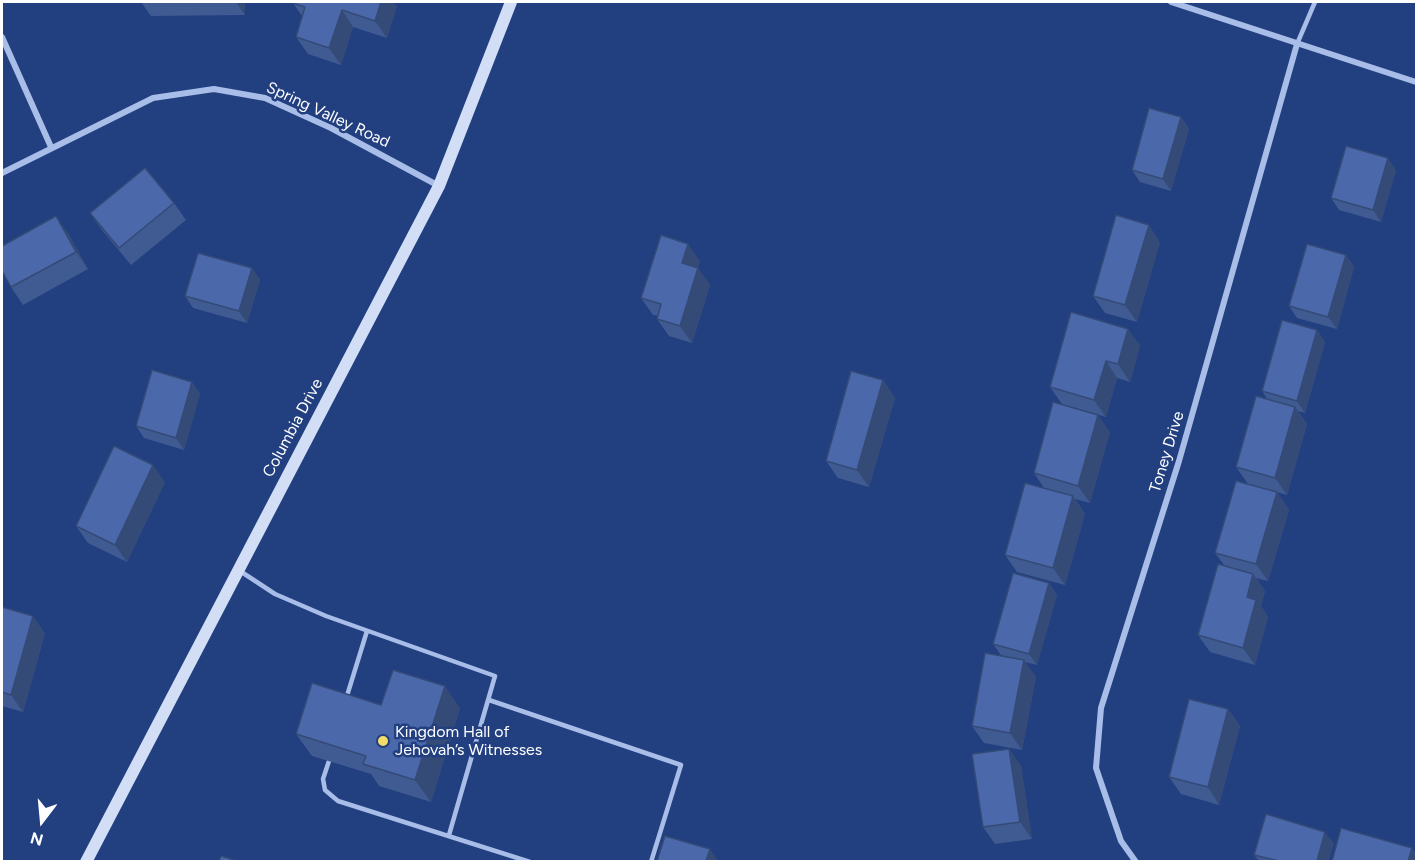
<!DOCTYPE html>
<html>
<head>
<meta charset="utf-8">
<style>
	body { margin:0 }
	#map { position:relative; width:1418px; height:863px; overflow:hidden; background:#223f80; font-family:Figtree,sans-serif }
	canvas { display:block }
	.frame { position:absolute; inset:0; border:3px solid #fff; pointer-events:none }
	.north { position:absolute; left:12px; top:791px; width:60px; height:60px; -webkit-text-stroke:4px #223f80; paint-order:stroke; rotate:196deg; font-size:16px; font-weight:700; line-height:24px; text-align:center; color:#fff }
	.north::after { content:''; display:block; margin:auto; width:21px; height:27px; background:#fff; clip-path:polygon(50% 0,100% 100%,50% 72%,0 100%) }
</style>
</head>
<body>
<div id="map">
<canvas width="1418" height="863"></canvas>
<div class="frame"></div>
<div class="north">N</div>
</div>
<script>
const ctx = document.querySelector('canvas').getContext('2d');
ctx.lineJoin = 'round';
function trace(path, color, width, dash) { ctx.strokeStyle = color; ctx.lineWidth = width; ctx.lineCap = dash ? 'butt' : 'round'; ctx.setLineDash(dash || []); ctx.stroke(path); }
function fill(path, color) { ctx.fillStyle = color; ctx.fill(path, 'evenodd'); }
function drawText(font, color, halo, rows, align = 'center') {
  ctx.font = font + ' Figtree,sans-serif'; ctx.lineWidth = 5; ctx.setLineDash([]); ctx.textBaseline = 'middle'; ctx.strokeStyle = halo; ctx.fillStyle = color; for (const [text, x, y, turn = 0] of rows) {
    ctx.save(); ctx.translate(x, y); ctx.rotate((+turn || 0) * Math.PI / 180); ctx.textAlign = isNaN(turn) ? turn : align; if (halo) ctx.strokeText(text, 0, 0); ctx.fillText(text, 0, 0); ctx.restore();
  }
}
trace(new Path2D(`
	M 1297,44 L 1315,2
	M 240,571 L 275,594 L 326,616 L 495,676 L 449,835
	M 346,699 L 367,631
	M 489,700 L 681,765 L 651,862
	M 329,761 L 323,779 L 325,790 L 338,801 L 530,862`), '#a8bde7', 4.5);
trace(new Path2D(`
	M 1171,2 L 1416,82
	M 2,37 L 51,147
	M 2,173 L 153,98 L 214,89 L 265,98 L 331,128 L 439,186
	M 1136,862 L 1121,841 L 1096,768 L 1101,708 L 1179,461 L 1297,44`), '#a8bde7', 6);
trace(new Path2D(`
	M 86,862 L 439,186 L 511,2`), '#d2ddf6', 12);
fill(new Path2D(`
	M 141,2 L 245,2 L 245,15 L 151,16 Z
	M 293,3 L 397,6 L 387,38 L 353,27 L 341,65 L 308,54 L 296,37 L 302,16 Z
	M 1181,117 L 1189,129 L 1171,191 L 1140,182 L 1132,170 Z
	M 1396,170 L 1381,222 L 1339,210 L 1331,198 Z
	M 174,203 L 186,220 L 131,265 L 102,230 L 90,213 Z
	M 68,233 L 88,269 L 23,305 L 11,287 Z
	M 1160,242 L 1137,322 L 1105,313 L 1093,296 Z
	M 1346,255 L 1354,267 L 1337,329 L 1297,318 L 1289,306 Z
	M 700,261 L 698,268 L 710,285 L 692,343 L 669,336 L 657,319 L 658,316 L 653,315 L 641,298 Z
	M 252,268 L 260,280 L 247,323 L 193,308 L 185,296 Z
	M 1128,329 L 1140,346 L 1130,382 L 1117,378 L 1106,417 L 1062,404 L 1050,387 Z
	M 1317,330 L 1325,342 L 1305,413 L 1298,411 L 1307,424 L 1287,495 L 1248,484 L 1236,467 L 1267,399 L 1262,391 Z
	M 883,380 L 895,398 L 869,487 L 838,478 L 826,461 Z
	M 192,382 L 200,394 L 184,450 L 144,438 L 136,426 Z
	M 1110,432 L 1090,503 L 1075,499 L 1085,514 L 1065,585 L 1017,572 L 1005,555 L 1044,488 L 1034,473 Z
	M 165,482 L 127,562 L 88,543 L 76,526 Z
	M 1277,492 L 1289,510 L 1268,581 L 1256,578 L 1265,591 L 1261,606 L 1268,617 L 1255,665 L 1210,652 L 1198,635 L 1224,565 L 1215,553 Z
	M 1049,583 L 1057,595 L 1037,665 L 1025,662 L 1036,677 L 1022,750 L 984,743 L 972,726 L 1012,658 L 1001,655 L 993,644 Z
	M 2,607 L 45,633 L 23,712 L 2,706 Z
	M 381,705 L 460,708 L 431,802 L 379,786 L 371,774 L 312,756 L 296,734 Z
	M 1228,709 L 1240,726 L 1219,805 L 1181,794 L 1169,777 Z
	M 1009,749 L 1021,766 L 1032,839 L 995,844 L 983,827 Z
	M 1334,843 L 1328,861 L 1259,861 L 1254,855 Z`), '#405a92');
fill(new Path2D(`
	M 236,2 L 245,2 L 245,15 Z
	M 381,2 L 393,2 L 397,6 L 387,38 L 375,21 Z
	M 342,10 L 353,27 L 341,65 L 329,48 Z
	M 1181,117 L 1189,129 L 1171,191 L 1163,179 Z
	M 1388,158 L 1396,170 L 1381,222 L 1373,210 Z
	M 56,216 L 68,233 L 88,269 L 76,252 Z
	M 1149,225 L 1160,242 L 1137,322 L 1125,305 Z
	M 688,244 L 700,261 L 694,280 L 682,263 Z
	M 1346,255 L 1354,267 L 1337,329 L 1328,317 Z
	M 252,268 L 260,280 L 247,323 L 239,311 Z
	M 698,268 L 710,285 L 692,343 L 680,326 Z
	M 1128,329 L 1140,346 L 1130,382 L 1118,364 Z
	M 1317,330 L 1325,342 L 1305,413 L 1297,401 Z
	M 1106,361 L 1117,378 L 1106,417 L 1094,400 Z
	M 883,380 L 895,398 L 869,487 L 857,470 Z
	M 192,382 L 200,394 L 184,450 L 176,438 Z
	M 1295,407 L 1307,424 L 1287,495 L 1275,478 Z
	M 1098,415 L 1110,432 L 1090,503 L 1078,486 Z
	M 153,465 L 165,482 L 127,562 L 115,545 Z
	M 1277,492 L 1289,510 L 1268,581 L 1256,564 Z
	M 1073,496 L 1085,514 L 1065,585 L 1053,568 Z
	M 1253,574 L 1265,591 L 1261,606 L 1268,617 L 1255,665 L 1243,648 L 1247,597 Z
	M 1049,583 L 1057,595 L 1037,665 L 1029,654 Z
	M 33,616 L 45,633 L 23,712 L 11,695 Z
	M 1024,660 L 1036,677 L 1022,750 L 1010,733 Z
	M 445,686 L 460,708 L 431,802 L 415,780 Z
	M 1228,709 L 1240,726 L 1219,805 L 1208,787 Z
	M 1009,749 L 1021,766 L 1032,839 L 1020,822 Z
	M 1325,832 L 1334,843 L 1328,861 L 1317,861 Z
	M 1412,848 L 1416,854 L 1416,861 L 1408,861 Z
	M 710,849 L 718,861 L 706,861 Z`), '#344a77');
const building = new Path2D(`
	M 294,2 L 381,2 L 375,21 L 342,10 L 329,48 L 296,37 L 305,7 L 293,3 Z
	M 1149,108 L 1181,117 L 1163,179 L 1132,170 Z
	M 1346,146 L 1388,158 L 1373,210 L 1331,198 Z
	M 145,168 L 174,203 L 119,248 L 90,213 Z
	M 1116,215 L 1149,225 L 1125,305 L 1093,296 Z
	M 56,216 L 76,252 L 11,287 L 2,271 L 2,246 Z
	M 661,235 L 688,244 L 682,263 L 698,268 L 680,326 L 657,319 L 661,304 L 641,298 Z
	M 1307,244 L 1346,255 L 1328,317 L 1289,306 Z
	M 198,253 L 252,268 L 239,311 L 185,296 Z
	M 1071,312 L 1128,329 L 1118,364 L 1106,361 L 1094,400 L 1050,387 Z
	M 1282,320 L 1317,330 L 1297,401 L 1262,391 Z
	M 152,370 L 192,382 L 176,438 L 136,426 Z
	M 851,371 L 883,380 L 857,470 L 826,461 Z
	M 1256,396 L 1295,407 L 1275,478 L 1236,467 Z
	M 1053,402 L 1098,415 L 1078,486 L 1034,473 Z
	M 114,446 L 153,465 L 115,545 L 76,526 Z
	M 1236,481 L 1277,492 L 1256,564 L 1215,553 Z
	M 1025,483 L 1073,496 L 1053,568 L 1005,555 Z
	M 1218,564 L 1253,574 L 1247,597 L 1256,600 L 1243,648 L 1198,635 Z
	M 1013,573 L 1049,583 L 1029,654 L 993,644 Z
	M 2,607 L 33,616 L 11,695 L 2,692 Z
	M 985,653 L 1024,660 L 1010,733 L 972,726 Z
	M 393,670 L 445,686 L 415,780 L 363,764 L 366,756 L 296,734 L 312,683 L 381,705 Z
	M 1189,699 L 1228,709 L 1208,787 L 1169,777 Z
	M 1009,749 L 1020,822 L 983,827 L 972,754 Z
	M 1266,814 L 1325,832 L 1317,861 L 1279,861 L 1254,855 Z
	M 1341,828 L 1412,848 L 1408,861 L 1332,861 Z
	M 665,836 L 710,849 L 706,861 L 657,861 Z
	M 221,856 L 237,861 L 219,861 Z`);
fill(building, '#4b69aa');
trace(building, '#344a77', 1.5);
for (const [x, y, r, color] of [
	[383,741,6,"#f3dd6a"]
]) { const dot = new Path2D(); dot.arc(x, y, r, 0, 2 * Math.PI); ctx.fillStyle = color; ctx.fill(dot); trace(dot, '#223f80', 2); }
drawText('16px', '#fff', '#223f80', [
	["Spring Valley Road",328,115,25],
	["Columbia Drive",293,428,-62],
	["Toney Drive",1167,452,-73]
]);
drawText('16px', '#fff', '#223f80', [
	["Kingdom Hall of",395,732],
	["Jehovah’s Witnesses",395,750]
], 'left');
</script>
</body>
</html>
